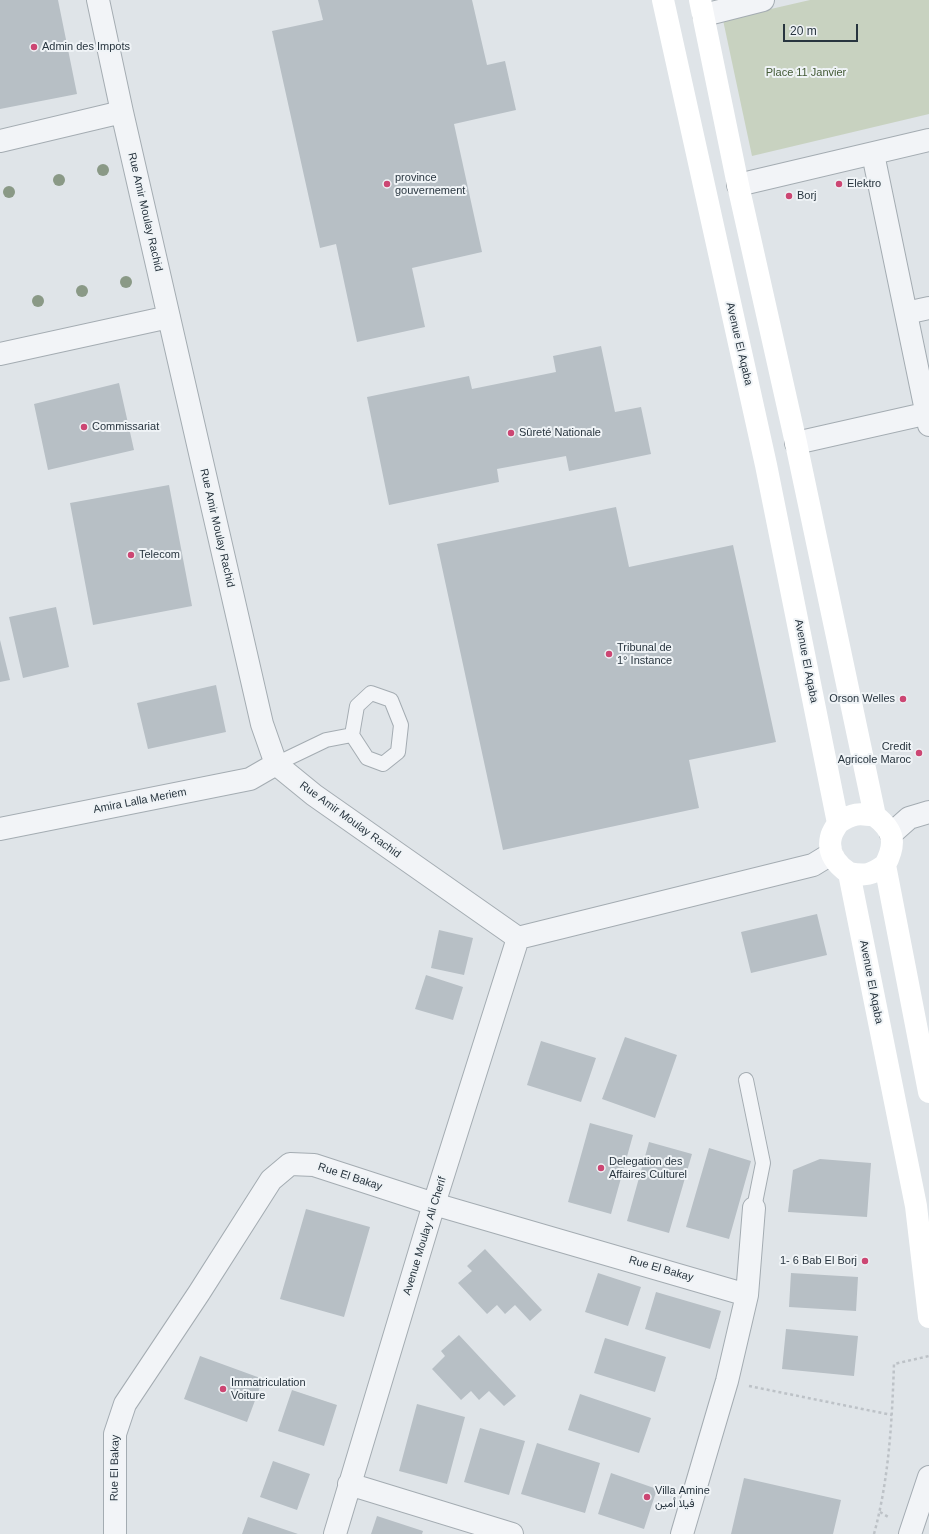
<!DOCTYPE html>
<html>
<head>
<meta charset="utf-8">
<style>
	body { margin:0 }
	#map { position:relative; width:929px; height:1534px; overflow:hidden; background:#dfe4e8; font-family:Arial,sans-serif }
	canvas { display:block }
	.scale { position:absolute; left:783px; top:24px; width:75px; height:18px; box-sizing:border-box; border:2px solid #28353f; border-top:0; padding-left:5px; font-size:12px; line-height:14px; white-space:nowrap; color:#28353f; -webkit-text-stroke:3px #eff3f6; paint-order:stroke }
</style>
</head>
<body>
<div id="map">
<canvas width="929" height="1534"></canvas>
<div class="scale">20 m</div>
</div>
<script>
const ctx = document.querySelector('canvas').getContext('2d');
ctx.lineJoin = 'round';
function fill(path, color) { ctx.fillStyle = color; ctx.fill(path, 'evenodd'); }
function trace(path, color, width, dash) { ctx.strokeStyle = color; ctx.lineWidth = width; ctx.lineCap = dash ? 'butt' : 'round'; ctx.setLineDash(dash || []); ctx.stroke(path); }
function drawText(font, color, halo, rows, align = 'center') {
  ctx.font = font + ' Arial,Vazirmatn,sans-serif'; ctx.lineWidth = 4; ctx.setLineDash([]); ctx.textBaseline = 'middle'; ctx.strokeStyle = halo; ctx.fillStyle = color; for (const [text, x, y, turn = 0] of rows) {
    ctx.save(); ctx.translate(x, y); ctx.rotate((+turn || 0) * Math.PI / 180); ctx.textAlign = isNaN(turn) ? turn : align; if (halo) ctx.strokeText(text, 0, 0); ctx.fillText(text, 0, 0); ctx.restore();
  }
}
fill(new Path2D(`
	M 810,0 L 929,0 L 929,114 L 752,156 L 723,20 Z`), '#c8d2c0');
fill(new Path2D(`
	M 0,0 L 58,0 L 77,94 L 0,109 Z
	M 318,0 L 472,0 L 487,65 L 505,61 L 516,110 L 454,124 L 482,252 L 412,268 L 425,327 L 357,342 L 336,244 L 320,248 L 272,31 L 323,20 Z
	M 601,346 L 615,412 L 641,407 L 651,454 L 569,471 L 566,456 L 497,469 L 499,482 L 389,505 L 367,397 L 469,376 L 472,389 L 556,372 L 553,356 Z
	M 119,383 L 134,450 L 48,470 L 34,404 Z
	M 169,485 L 192,606 L 93,625 L 70,503 Z
	M 616,507 L 629,567 L 733,545 L 776,742 L 689,760 L 699,808 L 503,850 L 437,544 Z
	M 56,607 L 69,667 L 23,678 L 9,617 Z
	M 0,640 L 10,680 L 0,682 Z
	M 216,685 L 226,732 L 148,749 L 137,703 Z
	M 817,914 L 827,955 L 751,973 L 741,932 Z
	M 439,930 L 473,938 L 464,975 L 431,968 Z
	M 426,975 L 463,987 L 453,1020 L 415,1009 Z
	M 625,1037 L 677,1055 L 655,1118 L 602,1099 Z
	M 541,1041 L 596,1058 L 581,1102 L 527,1085 Z
	M 590,1123 L 633,1135 L 611,1214 L 568,1202 Z
	M 649,1142 L 692,1154 L 669,1233 L 627,1221 Z
	M 709,1148 L 751,1161 L 729,1239 L 686,1227 Z
	M 820,1159 L 871,1163 L 867,1217 L 788,1212 L 793,1170 Z
	M 306,1209 L 370,1227 L 344,1317 L 280,1299 Z
	M 485,1249 L 542,1310 L 530,1321 L 515,1305 L 505,1314 L 497,1305 L 487,1314 L 458,1283 L 472,1271 L 467,1266 Z
	M 598,1273 L 641,1287 L 628,1326 L 585,1312 Z
	M 791,1273 L 858,1277 L 856,1311 L 789,1307 Z
	M 656,1292 L 721,1311 L 710,1349 L 645,1329 Z
	M 786,1329 L 858,1336 L 854,1376 L 782,1369 Z
	M 459,1335 L 516,1396 L 504,1406 L 489,1391 L 479,1400 L 471,1391 L 461,1400 L 432,1369 L 445,1356 L 441,1351 Z
	M 605,1338 L 666,1357 L 655,1392 L 594,1373 Z
	M 200,1356 L 263,1379 L 247,1422 L 184,1399 Z
	M 292,1390 L 337,1405 L 324,1446 L 278,1431 Z
	M 580,1394 L 651,1418 L 639,1453 L 568,1430 Z
	M 417,1404 L 465,1417 L 447,1484 L 399,1471 Z
	M 480,1428 L 525,1441 L 509,1495 L 464,1482 Z
	M 537,1443 L 600,1463 L 585,1513 L 521,1494 Z
	M 273,1461 L 310,1474 L 297,1510 L 260,1497 Z
	M 611,1473 L 657,1489 L 644,1529 L 598,1514 Z
	M 744,1478 L 841,1500 L 833,1534 L 731,1534 Z
	M 377,1516 L 423,1531 L 422,1534 L 371,1534 Z
	M 248,1517 L 298,1534 L 242,1534 Z`), '#b7bfc5');
const service = new Path2D(`
	M 276,764 L 326,740 L 352,735 L 367,758 L 383,764 L 398,752 L 401,725 L 391,700 L 371,693 L 357,706 L 352,735
	M 746,1080 L 763,1163 L 754,1208`);
const minor = new Path2D(`
	M 98,0 L 122,112 L 262,724 L 276,764 L 314,795 L 518,938
	M 0,141 L 122,112
	M 873,154 L 929,425
	M 906,313 L 929,308
	M 0,354 L 169,317
	M 796,443 L 929,413
	M 0,829 L 250,779 L 276,764
	M 891,834 L 909,818 L 929,812
	M 518,938 L 813,865 L 831,854
	M 349,1484 L 512,1534
	M 115,1534 L 115,1434 L 125,1404 L 199,1293 L 271,1180 L 290,1164 L 314,1165 L 434,1204 L 747,1295
	M 335,1534 L 434,1204 L 518,938
	M 682,1534 L 727,1381 L 747,1295 L 754,1208
	M 910,1534 L 929,1477`);
const tertiary = new Path2D(`
	M 704,15 L 763,0
	M 738,185 L 929,140`);
trace(service, '#a4acb2', 16);
trace(minor, '#a4acb2', 24);
trace(tertiary, '#a4acb2', 24);
trace(new Path2D(`
	M 749,1386 L 892,1415
	M 880,1512 L 890,1518
	M 874,1534 C 889,1479 892,1421 894,1364 L 929,1356`), '#bdc2c7', 2.5, [3, 3]);
trace(service, '#f2f4f7', 14);
trace(minor, '#f2f4f7', 22);
trace(tertiary, '#f2f4f7', 22);
trace(new Path2D(`
	M 663,0 L 766,465 L 838,823 C 836,827 832,832 831,837 C 827,853 837,865 849,873 L 916,1206 L 929,1317
	M 700,0 L 738,185 L 796,443 L 875,816 C 895,831 896,844 885,865 L 929,1092
	M 838,823 C 853,813 859,813 875,816
	M 849,873 C 866,876 871,875 885,865`), '#fff', 22);
ctx.fillStyle = '#8a9986';
for (const [x, y] of [
	[103,170],
	[59,180],
	[9,192],
	[126,282],
	[82,291],
	[38,301]
]) { ctx.beginPath(); ctx.arc(x, y, 6, 0, 2 * Math.PI); ctx.fill(); }
for (const [x, y, r, color] of [
	[34,47,4,"#cc4673"],
	[387,184,4,"#cc4673"],
	[839,184,4,"#cc4673"],
	[789,196,4,"#cc4673"],
	[84,427,4,"#cc4673"],
	[511,433,4,"#cc4673"],
	[131,555,4,"#cc4673"],
	[609,654,4,"#cc4673"],
	[903,699,4,"#cc4673"],
	[919,753,4,"#cc4673"],
	[601,1168,4,"#cc4673"],
	[865,1261,4,"#cc4673"],
	[223,1389,4,"#cc4673"],
	[647,1497,4,"#cc4673"]
]) { const dot = new Path2D(); dot.arc(x, y, r, 0, 2 * Math.PI); ctx.fillStyle = color; ctx.fill(dot); trace(dot, '#eff3f6', 1.5); }
drawText('11px', '#28353f', '#eff3f6', [
	["Admin des Impots",42,47],
	["province",395,178],
	["gouvernement",395,191],
	["Elektro",847,184],
	["Borj",797,196],
	["Commissariat",92,427],
	["Sûreté Nationale",519,433],
	["Telecom",139,555],
	["Tribunal de",617,648],
	["1° Instance",617,661],
	["Orson Welles",895,699,"right"],
	["Credit",911,747,"right"],
	["Agricole Maroc",911,760,"right"],
	["Delegation des",609,1162],
	["Affaires Culturel",609,1175],
	["1- 6 Bab El Borj",857,1261,"right"],
	["Immatriculation",231,1383],
	["Voiture",231,1396],
	["Villa Amine",655,1491],
	["فيلا أمين",655,1504]
], 'left');
drawText('11px', '#445b36', '#eff3f6', [
	["Place 11 Janvier",806,73]
]);
drawText('11px', '#28353f', '#eff3f6', [
	["Rue Amir Moulay Rachid",145,212,77],
	["Avenue El Aqaba",739,344,77],
	["Rue Amir Moulay Rachid",217,528,77],
	["Avenue El Aqaba",806,661,79],
	["Amira Lalla Meriem",140,801,-11],
	["Rue Amir Moulay Rachid",350,820,36],
	["Avenue El Aqaba",871,982,79],
	["Rue El Bakay",350,1177,18],
	["Avenue Moulay Ali Cherif",425,1236,-73],
	["Rue El Bakay",661,1269,16],
	["Rue El Bakay",115,1468,-89]
]);
</script>
</body>
</html>
